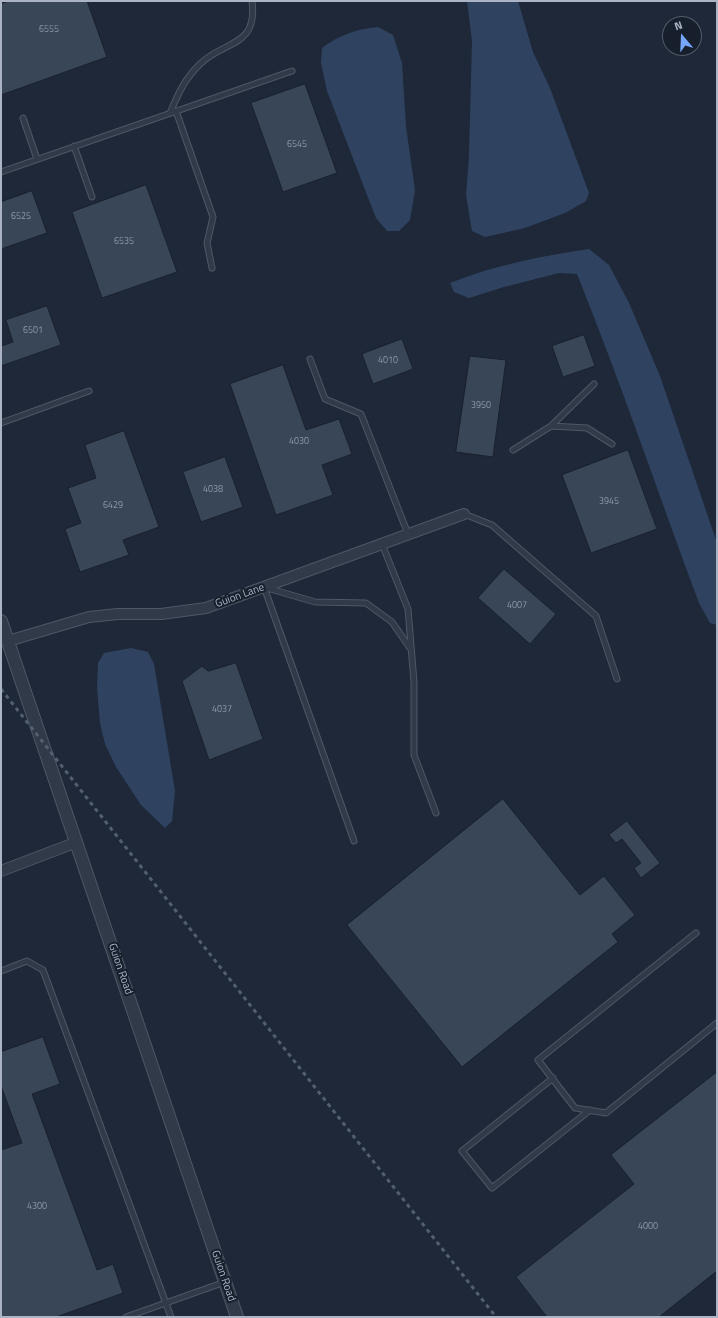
<!DOCTYPE html>
<html>
<head>
<meta charset="utf-8">
<style>
	body { margin:0 }
	#map { position:relative; width:718px; height:1318px; overflow:hidden; background:#1e2838; font-family:"Titillium Web",sans-serif }
	canvas { display:block }
	.frame { position:absolute; inset:0; border:2px solid #abb4c5; pointer-events:none }
	.north { position:absolute; left:662px; top:16px; width:40px; height:40px; box-sizing:border-box; background:#171f2c; border:1px solid #525b69; border-radius:50%; rotate:341deg; font-size:11px; font-weight:700; line-height:16px; text-align:center; color:#abb4c5 }
	.north::after { content:''; display:block; margin:auto; width:14px; height:18px; background:#76a7ff; clip-path:polygon(50% 0,100% 100%,50% 72%,0 100%) }
</style>
</head>
<body>
<div id="map">
<canvas width="718" height="1318"></canvas>
<div class="frame"></div>
<div class="north">N</div>
</div>
<script>
const ctx = document.querySelector('canvas').getContext('2d');
ctx.lineJoin = 'round';
function fill(path, color) { ctx.fillStyle = color; ctx.fill(path, 'evenodd'); }
function trace(path, color, width, dash) { ctx.strokeStyle = color; ctx.lineWidth = width; ctx.lineCap = dash ? 'butt' : 'round'; ctx.setLineDash(dash || []); ctx.stroke(path); }
function drawText(font, color, halo, rows, align = 'center') {
  ctx.font = font + ' "Titillium Web",sans-serif'; ctx.lineWidth = 4; ctx.setLineDash([]); ctx.textBaseline = 'middle'; ctx.strokeStyle = halo; ctx.fillStyle = color; for (const [text, x, y, turn = 0] of rows) {
    ctx.save(); ctx.translate(x, y); ctx.rotate((+turn || 0) * Math.PI / 180); ctx.textAlign = isNaN(turn) ? turn : align; if (halo) ctx.strokeText(text, 0, 0); ctx.fillText(text, 0, 0); ctx.restore();
  }
}
fill(new Path2D(`
	M 467,1 L 518,1 L 533,52 L 550,88 L 589,193 L 586,201 L 565,213 L 525,228 L 485,237 L 472,231 L 466,195 L 469,156 L 472,41 Z
	M 378,27 L 393,35 L 402,63 L 406,127 L 415,190 L 410,220 L 399,231 L 387,231 L 376,218 L 327,91 L 321,63 L 322,48 C 339,35 357,29 378,27 Z
	M 589,249 L 609,265 L 629,303 L 660,376 L 717,543 L 717,625 L 710,623 L 699,603 C 658,493 621,383 577,274 L 559,273 L 504,287 L 469,298 L 454,292 L 450,283 C 495,265 542,256 589,249 Z
	M 131,648 L 148,652 L 154,664 L 175,791 L 172,821 L 165,828 L 141,805 L 116,767 L 105,744 L 100,723 L 97,688 L 98,663 L 104,653 Z`), '#2f4361');
const building = new Path2D(`
	M 9,1 L 87,1 L 107,57 L 1,95 L 1,4 Z
	M 305,84 L 337,173 L 283,192 L 251,103 Z
	M 146,185 L 177,272 L 102,298 L 72,212 Z
	M 32,191 L 47,233 L 1,249 L 1,202 Z
	M 47,306 L 61,345 L 1,366 L 1,346 L 13,342 L 6,320 Z
	M 584,335 L 595,366 L 563,377 L 552,346 Z
	M 402,339 L 413,369 L 373,384 L 362,354 Z
	M 470,356 L 506,360 L 493,457 L 456,452 Z
	M 283,365 L 306,430 L 339,419 L 352,454 L 322,465 L 333,495 L 276,515 L 230,384 Z
	M 124,431 L 159,527 L 123,540 L 129,555 L 80,572 L 65,529 L 81,523 L 68,488 L 96,478 L 85,445 Z
	M 628,450 L 657,529 L 591,553 L 562,475 Z
	M 225,457 L 243,507 L 201,522 L 183,472 Z
	M 504,569 L 556,614 L 530,644 L 478,598 Z
	M 236,663 L 263,739 L 209,760 L 182,681 L 202,666 L 208,671 Z
	M 503,799 L 580,895 L 604,876 L 635,915 L 612,934 L 618,942 L 462,1067 L 347,925 Z
	M 627,821 L 660,863 L 641,878 L 634,868 L 641,863 L 622,839 L 616,843 L 609,835 Z
	M 43,1037 L 60,1084 L 32,1094 L 97,1270 L 113,1264 L 123,1293 L 56,1317 L 1,1317 L 1,1150 L 22,1143 L 1,1086 L 1,1052 Z
	M 717,1072 L 717,1271 L 659,1317 L 547,1317 L 516,1277 L 634,1184 L 611,1155 Z`);
fill(building, '#394658');
trace(building, '#19212e', 1);
const service = new Path2D(`
	M 176,111 L 213,217 L 207,243 L 212,268
	M 170,113 C 179,92 184,80 200,64 C 224,40 258,48 252,1
	M 23,118 L 37,159
	M 74,146 L 92,197
	M 1,172 L 292,71
	M 310,359 L 325,399 L 361,414 L 408,534
	M 594,384 L 551,426 L 587,428 L 612,444
	M 1,423 L 89,391
	M 513,450 L 551,426
	M 464,514 L 492,525 L 596,616 L 617,679
	M 382,544 L 408,609 L 414,682 L 414,755 L 436,813
	M 264,587 L 354,841
	M 267,588 L 315,602 L 366,603 L 392,622 L 410,648
	M 696,933 L 538,1060 L 575,1108 L 606,1113 L 717,1023
	M 1,971 L 27,961 L 43,970 L 171,1317
	M 553,1078 L 462,1151 L 492,1188 L 590,1110
	M 126,1317 L 225,1282`);
const minor = new Path2D(`
	M 8,641 L 89,617 L 118,614 L 161,614 L 206,608 L 464,514
	M 1,871 L 77,842`);
const tertiary = new Path2D(`
	M 1,621 L 237,1317`);
trace(service, '#4f5766', 7);
trace(minor, '#4f5766', 12);
trace(tertiary, '#4f5766', 14);
trace(service, '#313a48', 5);
trace(minor, '#313a48', 10);
trace(tertiary, '#313a48', 12);
trace(new Path2D(`
	M 1,689 L 496,1317`), '#535e70', 3, [4, 4]);
drawText('9px', '#8e98aa', null, [
	["6555",49,30],
	["6545",297,145],
	["6525",21,217],
	["6535",124,242],
	["6501",33,331],
	["4010",388,361],
	["3950",481,406],
	["4030",299,442],
	["4038",213,490],
	["3945",609,502],
	["6429",113,506],
	["4007",517,606],
	["4037",222,710],
	["4300",37,1207],
	["4000",648,1227]
]);
drawText('11px', '#abb4c5', '#171f2c', [
	["Guion Lane",240,596,-20],
	["Guion Road",120,969,71],
	["Guion Road",223,1276,71]
]);
</script>
</body>
</html>
